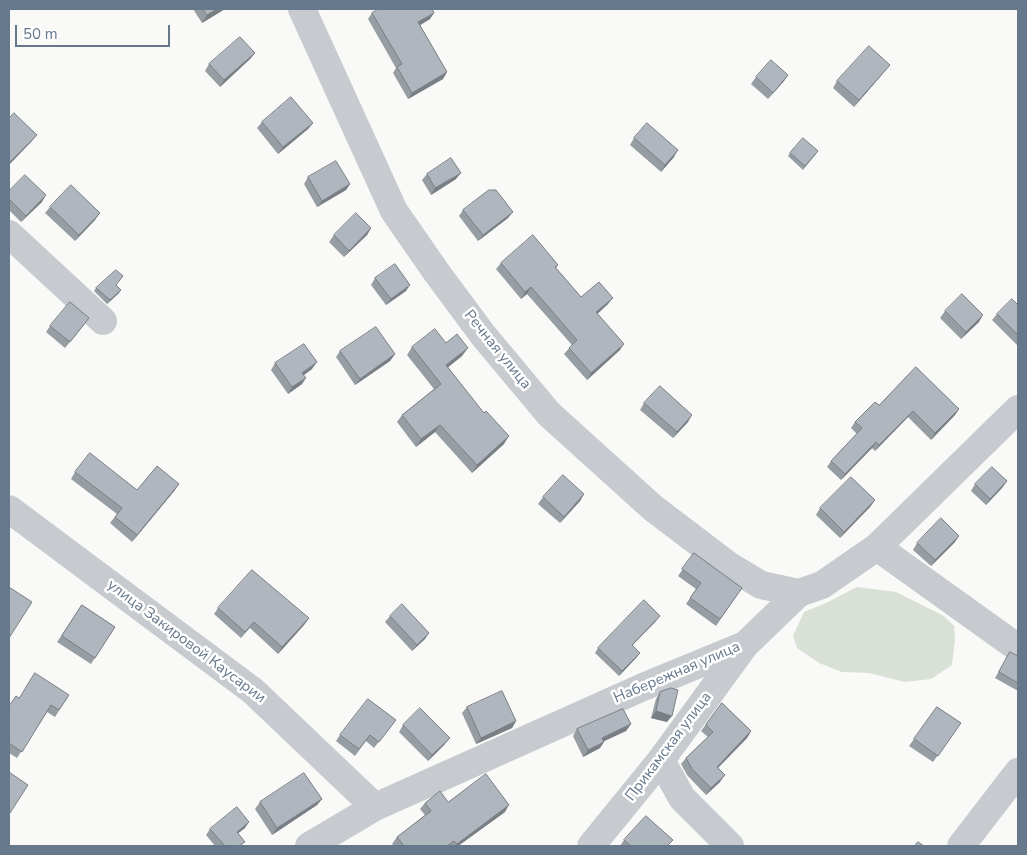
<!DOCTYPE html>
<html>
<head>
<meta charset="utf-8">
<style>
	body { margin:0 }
	#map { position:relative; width:1027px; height:855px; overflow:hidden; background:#f9faf7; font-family:"Nunito Sans",sans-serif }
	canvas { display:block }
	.frame { position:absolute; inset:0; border:10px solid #66788b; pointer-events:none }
	.scale { position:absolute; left:15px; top:25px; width:155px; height:22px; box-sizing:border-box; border:2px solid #66788b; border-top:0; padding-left:6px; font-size:15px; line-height:18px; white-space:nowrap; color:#66788b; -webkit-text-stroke:4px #fff; paint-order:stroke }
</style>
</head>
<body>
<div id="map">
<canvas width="1027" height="855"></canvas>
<div class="frame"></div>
<div class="scale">50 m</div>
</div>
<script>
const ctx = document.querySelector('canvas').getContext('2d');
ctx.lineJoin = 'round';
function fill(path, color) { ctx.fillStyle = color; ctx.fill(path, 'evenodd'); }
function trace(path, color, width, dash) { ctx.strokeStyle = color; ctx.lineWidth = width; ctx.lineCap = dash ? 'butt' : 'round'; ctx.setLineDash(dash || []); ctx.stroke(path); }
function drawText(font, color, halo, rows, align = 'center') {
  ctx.font = font + ' "Nunito Sans",sans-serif'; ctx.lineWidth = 5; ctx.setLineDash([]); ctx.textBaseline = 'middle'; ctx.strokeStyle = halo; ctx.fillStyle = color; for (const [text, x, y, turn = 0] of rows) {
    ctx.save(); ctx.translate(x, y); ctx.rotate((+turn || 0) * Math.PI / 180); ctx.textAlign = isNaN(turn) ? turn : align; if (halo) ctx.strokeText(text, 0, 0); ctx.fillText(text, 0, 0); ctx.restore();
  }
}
fill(new Path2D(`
	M 857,587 L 896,592 L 944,616 L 954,626 L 955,639 L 952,665 L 931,679 L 905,682 L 869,673 L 842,672 L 819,663 L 797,648 L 793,636 L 804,612 L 828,602 Z`), '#d9e0d6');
trace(new Path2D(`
	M 302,9 L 394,211 L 437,273 L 483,335 L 549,414 L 653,508 L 728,565 L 761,585 L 799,593
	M 9,234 L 103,321
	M 9,509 L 253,691 L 375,807
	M 877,547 L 1018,648
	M 661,760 L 682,798 L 730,846
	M 309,846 L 375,807 L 643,687 L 745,645 L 799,593 L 822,585 L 877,547 L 1018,409
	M 591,846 L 661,760 L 745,645
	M 961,846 L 1018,772`), '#c7cbcf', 28);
fill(new Path2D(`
	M 193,9 L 225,9 L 202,23 Z
	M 372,13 L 430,19 L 420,25 L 447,72 L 443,79 L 408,99 L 393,73 L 396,68 L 368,19 Z
	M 255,53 L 250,59 L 220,87 L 205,71 L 209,64 Z
	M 885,71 L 854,107 L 833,88 L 837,81 Z
	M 788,75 L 784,81 L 768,99 L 751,84 L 756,77 Z
	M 262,122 L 313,123 L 308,129 L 278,154 L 257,128 Z
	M 634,138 L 674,157 L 661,172 L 630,145 Z
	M 790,153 L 816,154 L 803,170 L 788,156 Z
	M 427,174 L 456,179 L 431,195 L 422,180 Z
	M 308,177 L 350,184 L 346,190 L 317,207 L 304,184 Z
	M 9,191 L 42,202 L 21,222 L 9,210 Z
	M 50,207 L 95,220 L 75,241 L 45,213 Z
	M 463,210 L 508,218 L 478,241 L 459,216 Z
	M 371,228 L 367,235 L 344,257 L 329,242 L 334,235 Z
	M 501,263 L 558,265 L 556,268 L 581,297 L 608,304 L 597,314 L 620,350 L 587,380 L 564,354 L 572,345 L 527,294 L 521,299 L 496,269 Z
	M 375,278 L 406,291 L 386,305 L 371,285 Z
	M 116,285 L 119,293 L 107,304 L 94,291 L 96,288 Z
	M 1018,305 L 1018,344 L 1017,345 L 992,320 L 997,314 Z
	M 945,311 L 979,322 L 961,339 L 940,318 Z
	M 84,325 L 65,348 L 46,332 L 50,326 Z
	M 446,343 L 462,356 L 448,367 L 504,444 L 472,473 L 435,432 L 416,447 L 397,422 L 402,415 L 434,389 L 407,355 L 412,347 Z
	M 340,351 L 395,354 L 390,361 L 355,385 L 336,357 Z
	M 275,363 L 312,369 L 304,375 L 302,384 L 288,394 L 271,370 Z
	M 644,403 L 688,422 L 673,438 L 640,410 Z
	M 879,405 L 959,409 L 955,415 L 931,440 L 908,417 L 875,451 L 872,448 L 841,480 L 827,467 L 831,461 L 857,434 L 851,428 L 855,422 Z
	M 75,472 L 137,490 L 175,490 L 132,542 L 110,523 L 117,514 L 71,479 Z
	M 1007,481 L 1002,488 L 986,505 L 971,491 L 975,484 Z
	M 584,494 L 580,501 L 560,523 L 538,504 L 543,497 Z
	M 875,500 L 870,507 L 840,538 L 816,515 L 820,508 Z
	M 955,542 L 931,566 L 913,550 L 917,543 Z
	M 694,553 L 742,588 L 716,626 L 686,604 L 696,589 L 678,576 Z
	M 82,605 L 115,627 L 91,664 L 57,642 Z
	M 218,608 L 309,618 L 304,625 L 278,654 L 250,628 L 241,638 L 214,614 Z
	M 390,616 L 425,639 L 412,651 L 385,622 Z
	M 656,621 L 632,645 L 640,653 L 636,658 L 619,676 L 595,653 L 598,648 Z
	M 1010,652 L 1018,656 L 1018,691 L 995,678 Z
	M 660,692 L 667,722 L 651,718 L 656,699 Z
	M 69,695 L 55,717 L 47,712 L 17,758 L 9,753 L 9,706 L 19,698 Z
	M 722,703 L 751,731 L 747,738 L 718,768 L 720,782 L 706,795 L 687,775 L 681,764 L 686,758 L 708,737 L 701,731 Z
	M 467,707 L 516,721 L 512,728 L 476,744 L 462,713 Z
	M 937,707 L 961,723 L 933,762 L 909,746 Z
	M 631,724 L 626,731 L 604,741 L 600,748 L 583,757 L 573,736 L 577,729 Z
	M 403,725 L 445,744 L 428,761 L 399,732 Z
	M 391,726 L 374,748 L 366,741 L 355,756 L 336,741 L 340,735 Z
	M 322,799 L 317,805 L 272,835 L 255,809 L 260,802 Z
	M 448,802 L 505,812 L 458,846 L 394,846 L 392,844 L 397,837 L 425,815 L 420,809 L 425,803 Z
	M 245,828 L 238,833 L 242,846 L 215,846 L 206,835 L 210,829 Z
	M 624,840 L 668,846 L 620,846 Z`), '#969da3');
fill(new Path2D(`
	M 217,9 L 225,9 L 202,23 L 207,15 Z
	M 434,13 L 430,19 L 414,29 L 418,22 Z
	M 255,53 L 250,59 L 220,87 L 224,80 Z
	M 890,65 L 885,71 L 854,107 L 859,100 Z
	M 447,72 L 443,79 L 408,99 L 412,93 Z
	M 788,75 L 784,81 L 768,99 Z
	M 313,123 L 308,129 L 278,154 L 283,147 Z
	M 37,135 L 32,141 L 9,165 L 9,163 Z
	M 678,150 L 674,157 L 661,172 L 665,165 Z
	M 461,173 L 456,179 L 431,195 L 435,188 Z
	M 350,184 L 346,190 L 317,207 L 322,201 Z
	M 46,195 L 42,202 L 21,222 L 26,216 Z
	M 513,212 L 508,218 L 478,241 L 483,235 Z
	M 100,213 L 95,220 L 75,241 L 79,235 Z
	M 371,228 L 367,235 L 344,257 L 349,251 Z
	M 410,285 L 406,291 L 386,305 L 391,299 Z
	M 531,287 L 527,294 L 521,299 L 525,292 Z
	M 121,290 L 119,293 L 107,304 L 110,300 Z
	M 613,298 L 608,304 L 592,319 L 596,312 Z
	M 983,315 L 979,322 L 961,339 L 966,332 Z
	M 624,344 L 620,350 L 587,380 L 591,373 Z
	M 468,348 L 462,356 L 441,373 L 446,365 Z
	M 395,354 L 390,361 L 355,385 L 360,379 Z
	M 317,362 L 312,369 L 298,379 L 302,373 Z
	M 306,378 L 302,384 L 288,394 L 292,387 Z
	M 959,409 L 955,415 L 931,440 L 935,433 Z
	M 913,411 L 908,417 L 875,451 L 879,445 Z
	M 692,415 L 688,422 L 673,438 L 677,432 Z
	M 440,425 L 435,432 L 416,447 L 421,439 Z
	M 509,436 L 504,444 L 472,473 L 477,465 Z
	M 876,442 L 872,448 L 841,480 L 845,474 Z
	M 1007,481 L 1002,488 L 986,505 L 990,499 Z
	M 179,484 L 175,490 L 132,542 L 137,535 Z
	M 584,494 L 580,501 L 560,523 L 564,517 Z
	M 875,500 L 870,507 L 840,538 L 844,532 Z
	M 959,536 L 955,542 L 931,566 L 935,560 Z
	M 660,616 L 656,621 L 628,650 L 632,645 Z
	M 309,618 L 304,625 L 278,654 L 282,647 Z
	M 429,633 L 425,639 L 412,651 L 417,645 Z
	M 640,653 L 636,658 L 619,676 L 622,671 Z
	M 656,711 L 672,716 L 667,722 L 651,718 Z
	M 516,721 L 512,728 L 476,744 L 481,738 Z
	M 631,724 L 626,731 L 598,744 L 602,738 Z
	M 751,731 L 747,738 L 713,773 L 717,767 Z
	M 450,738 L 445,744 L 428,761 L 432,755 Z
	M 604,742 L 600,748 L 583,757 L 588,750 Z
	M 725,775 L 720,782 L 706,795 L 711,788 Z
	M 322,799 L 317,805 L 272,835 L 277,828 Z
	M 509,805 L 505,812 L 458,846 L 455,846 L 457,844 Z
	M 249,822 L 245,828 L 232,838 L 237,832 Z`), '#7a7f85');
const building = new Path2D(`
	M 203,9 L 217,9 L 207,15 Z
	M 379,9 L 432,9 L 434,13 L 418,22 L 447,72 L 412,93 L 397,67 L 402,64 L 372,13 Z
	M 240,37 L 255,53 L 224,80 L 209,64 Z
	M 869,46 L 890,65 L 859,100 L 837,81 Z
	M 771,60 L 788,75 L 773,93 L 756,77 Z
	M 291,97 L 313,123 L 283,147 L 262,122 Z
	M 14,113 L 37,135 L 9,163 L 9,119 Z
	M 647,123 L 678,150 L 665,165 L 634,138 Z
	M 803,138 L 818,151 L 805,166 L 790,153 Z
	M 451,158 L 461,173 L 435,188 L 427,174 Z
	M 336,161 L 350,184 L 322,201 L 308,177 Z
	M 25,175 L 46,195 L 26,216 L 9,199 L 9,191 Z
	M 71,185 L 100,213 L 79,235 L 50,207 Z
	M 489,190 L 496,190 L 513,212 L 483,235 L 463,210 Z
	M 356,213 L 371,228 L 349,251 L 334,235 Z
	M 533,235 L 558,265 L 555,267 L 581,297 L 599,282 L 613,298 L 596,312 L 624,344 L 591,373 L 569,348 L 577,340 L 531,287 L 525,292 L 501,263 Z
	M 395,264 L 410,285 L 391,299 L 375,278 Z
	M 116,270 L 123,276 L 116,285 L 121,290 L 110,300 L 96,288 Z
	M 962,294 L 983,315 L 966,332 L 945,311 Z
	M 1012,299 L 1018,305 L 1018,335 L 997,314 Z
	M 70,302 L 89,318 L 70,342 L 50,326 Z
	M 376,327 L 395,354 L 360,379 L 340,351 Z
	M 435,329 L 446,343 L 457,334 L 468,348 L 446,365 L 484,413 L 486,411 L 509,436 L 477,465 L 440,425 L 421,439 L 402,415 L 441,384 L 412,347 Z
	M 304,344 L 317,362 L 302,373 L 306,378 L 292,387 L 275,363 Z
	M 916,367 L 959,409 L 935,433 L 913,411 L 879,445 L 876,442 L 845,474 L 831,461 L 862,428 L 855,422 L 875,402 L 879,405 Z
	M 660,386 L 692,415 L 677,432 L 644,403 Z
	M 90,453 L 137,490 L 157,466 L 179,484 L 137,535 L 115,517 L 122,508 L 75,472 Z
	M 992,467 L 1007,481 L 990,499 L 975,484 Z
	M 563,475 L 584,494 L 564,517 L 543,497 Z
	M 851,477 L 875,500 L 844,532 L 820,508 Z
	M 941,518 L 959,536 L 935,560 L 917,543 Z
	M 694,553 L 742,588 L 720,619 L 690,598 L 701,583 L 682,569 Z
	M 252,570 L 309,618 L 282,647 L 254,622 L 245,632 L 218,608 Z
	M 9,587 L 32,602 L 9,638 Z
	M 644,600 L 660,616 L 632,645 L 640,653 L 622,671 L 598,648 Z
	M 402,604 L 429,633 L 417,645 L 390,616 Z
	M 82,605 L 115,627 L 95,658 L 62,636 Z
	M 1010,652 L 1018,656 L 1018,683 L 999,672 Z
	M 35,673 L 69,695 L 59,710 L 51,705 L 22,752 L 9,743 L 9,706 L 16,696 L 19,698 Z
	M 671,688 L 678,690 L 672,716 L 656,711 L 660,692 Z
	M 502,691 L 516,721 L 481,738 L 467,707 Z
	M 368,699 L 396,720 L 379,742 L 370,735 L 359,749 L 340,735 Z
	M 722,703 L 751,731 L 717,767 L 725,775 L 711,788 L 692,769 L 686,758 L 713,732 L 706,725 Z
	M 937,707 L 961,723 L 938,756 L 914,739 Z
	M 420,708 L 450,738 L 432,755 L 403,725 Z
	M 623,709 L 631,724 L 602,738 L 604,742 L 588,750 L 577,729 Z
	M 9,772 L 28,785 L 10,813 L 9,812 Z
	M 304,773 L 322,799 L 277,828 L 260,802 Z
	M 486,774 L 509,805 L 457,844 L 454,841 L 447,846 L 404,846 L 397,837 L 431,811 L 425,803 L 440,791 L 448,802 Z
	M 237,807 L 249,822 L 237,832 L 245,842 L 239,846 L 225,846 L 210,829 Z
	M 646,816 L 673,840 L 667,846 L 631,846 L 624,840 Z
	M 918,842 L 924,846 L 915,846 Z`);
fill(building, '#afb6be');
trace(building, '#7a7f85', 1);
drawText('15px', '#66788b', '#fff', [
	["Речная улица",497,350,51],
	["улица Закировой Каусарии",186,642,37],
	["Набережная улица",677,673,-23],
	["Прикамская улица",669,747,-53]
]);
</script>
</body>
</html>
